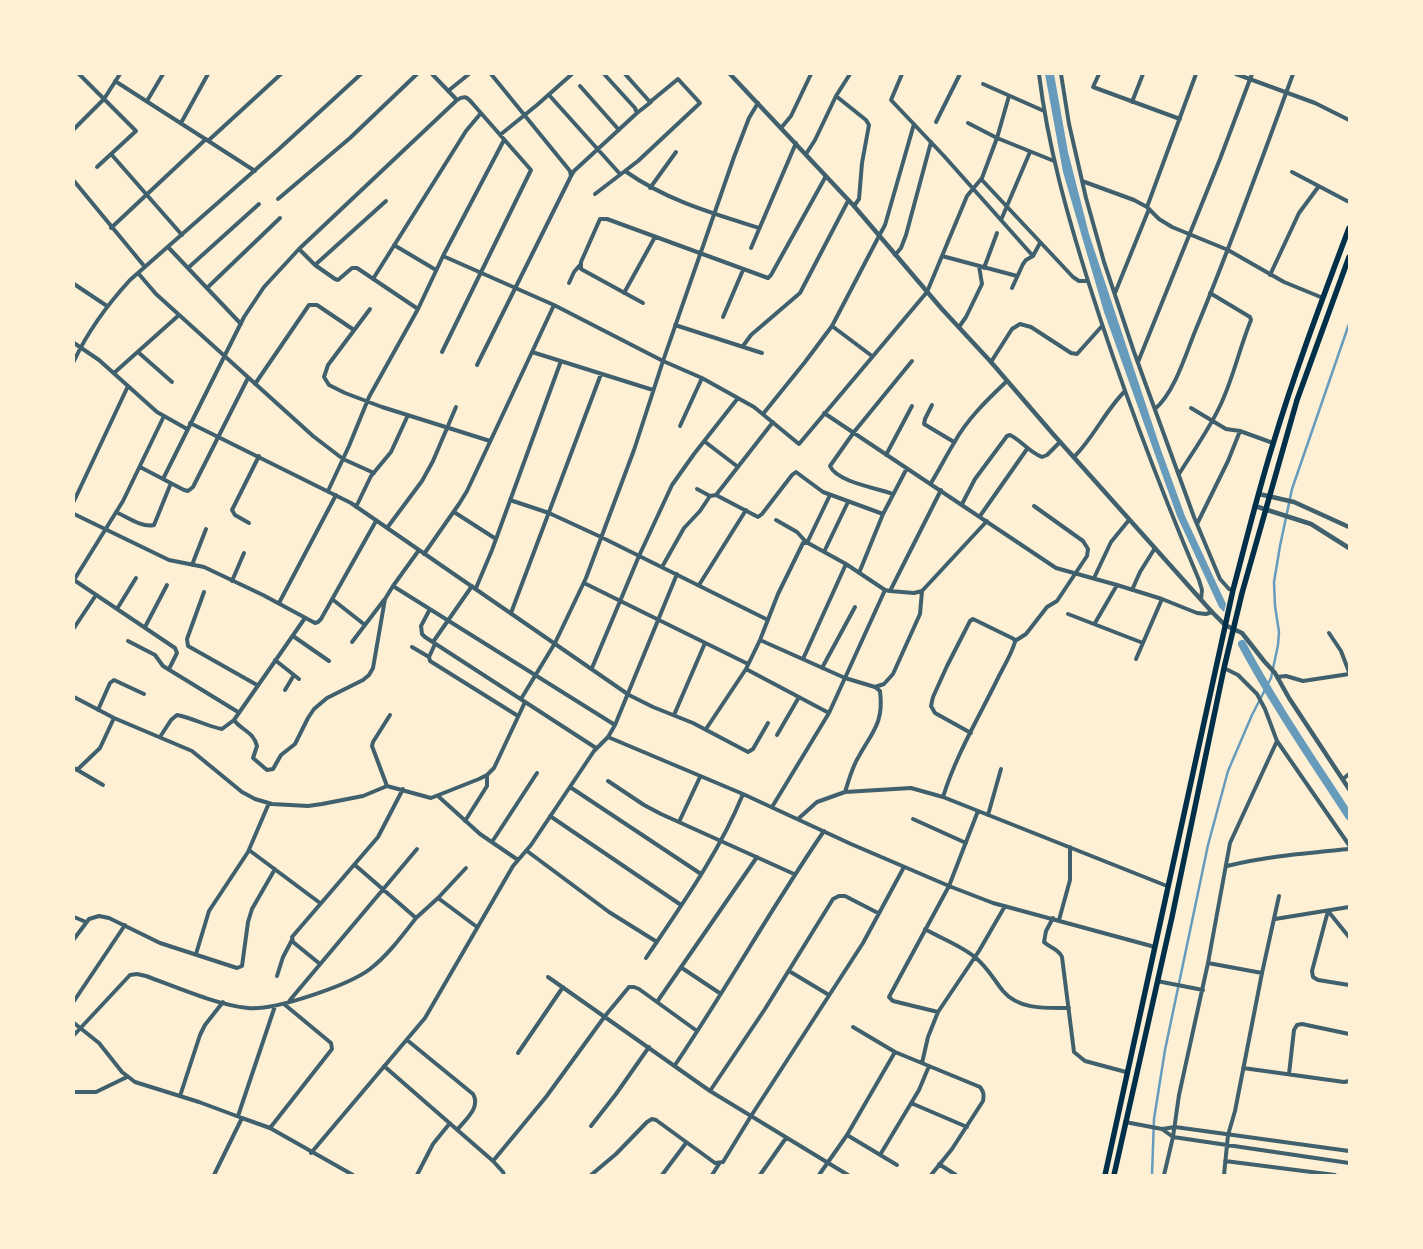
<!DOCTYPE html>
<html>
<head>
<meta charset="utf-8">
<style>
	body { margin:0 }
	#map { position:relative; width:1423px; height:1249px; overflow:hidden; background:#fdf0d5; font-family:"Alegreya Sans",sans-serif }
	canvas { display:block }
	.frame { position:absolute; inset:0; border:75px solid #fdf0d5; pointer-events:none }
</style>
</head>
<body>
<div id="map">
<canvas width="1423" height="1249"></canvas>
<div class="frame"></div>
</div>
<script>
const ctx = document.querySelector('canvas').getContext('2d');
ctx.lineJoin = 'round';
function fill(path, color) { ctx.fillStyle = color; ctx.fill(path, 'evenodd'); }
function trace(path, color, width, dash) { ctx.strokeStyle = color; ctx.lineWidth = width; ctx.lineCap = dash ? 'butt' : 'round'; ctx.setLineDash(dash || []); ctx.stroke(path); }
fill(new Path2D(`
	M 1045,74 L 1054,74 L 1068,152 L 1089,234 L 1161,450 L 1185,516 L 1226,604 L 1224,612 L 1219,607 L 1177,516 L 1104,312 L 1063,172 Z`), '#669bbc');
trace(new Path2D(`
	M 1152,1175 L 1154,1119 L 1165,1050 L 1208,845 L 1228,771 L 1252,715 L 1271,678 L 1278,645 L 1279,632 L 1275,606 L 1274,582 L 1280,546 L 1292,489 L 1349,324`), '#669bbc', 2.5);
trace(new Path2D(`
	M 1242,644 C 1274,704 1312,759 1349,816`), '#669bbc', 8);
trace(new Path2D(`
	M 79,74 L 136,131 L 97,167
	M 432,74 L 457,100
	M 902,74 L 891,100 L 944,156 L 1033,256
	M 1039,74 C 1048,147 1067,214 1089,284 C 1121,385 1158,483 1199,580 L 1202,590 L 1201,600
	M 1061,74 L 1069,124 L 1086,198 L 1104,262 L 1134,352 L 1194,517 L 1220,579 L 1229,589 L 1233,590
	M 1099,74 L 1093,87 L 1180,119
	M 1236,74 L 1315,103 L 1349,120
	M 115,81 L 255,171
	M 983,84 L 1044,111
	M 580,86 L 619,130
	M 448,91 L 469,74
	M 549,95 L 620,174
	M 836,96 L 866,120 L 869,125 L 862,163 L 859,199 L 854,206
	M 147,101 L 163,74
	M 1132,102 L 1143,74
	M 637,113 L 651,102
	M 936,122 L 960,74
	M 181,123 L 208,74
	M 968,123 L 997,138 L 1054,161
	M 781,128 L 791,116 L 811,74
	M 74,129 L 104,99 L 120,74
	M 500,135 L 537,105 L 572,74
	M 209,140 L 281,74
	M 111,154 L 182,235
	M 806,154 L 815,140 L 836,96 L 850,74
	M 625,171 C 666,200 711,213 759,228
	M 1292,172 L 1349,202
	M 571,176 L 574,171 L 637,113 L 635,108 L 604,74
	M 981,179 L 1073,277 L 1079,281 L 1088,281
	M 74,181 L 145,267
	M 1082,181 L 1134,200 L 1147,207 L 1159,219 L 1172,227 L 1228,250 L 1284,282 L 1323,298
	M 650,188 L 676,152
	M 595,194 L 638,161 L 700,103 L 678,79 L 650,102 L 625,74
	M 278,199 L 350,138 L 417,74
	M 1147,207 L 1196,74
	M 1001,220 L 1030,152
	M 111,228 L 206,139
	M 394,245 L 436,270
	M 168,247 L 241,324
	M 751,248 L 796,143
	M 299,249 L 315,265 L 335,279 L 338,280 L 352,268 L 357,268 L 418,309
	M 895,255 L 901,248 L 906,235 L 931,142
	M 443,256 L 554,305 L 663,361 L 702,378 L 754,407 L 799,444 L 927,292 L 967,196 L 982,178 L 997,138 L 1009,96
	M 942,256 L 1017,276
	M 315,265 L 386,201
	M 188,268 L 259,204
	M 984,268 L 997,233
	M 138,273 L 156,294 L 313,436 L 343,459 L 374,473
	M 1270,275 L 1299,213 L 1319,186
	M 373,279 L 466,131 L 481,113
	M 569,283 L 574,272 L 580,265
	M 74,284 L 107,306
	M 207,288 L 280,218
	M 1012,288 L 1023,264 L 1026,260 L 1033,256 L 1040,243
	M 624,293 L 655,237
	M 1115,293 L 1149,209
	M 643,303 L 581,269 L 581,262 L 600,219 L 607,219 L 768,278 L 771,275 L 826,176
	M 370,309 L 328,365 L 324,377 L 329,385 L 345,393 L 382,407 L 490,441
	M 723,317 L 743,270
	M 675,325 L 762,353
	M 832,326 L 872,356
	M 959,327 L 966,317 L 982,284 L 979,266
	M 74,343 L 99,360 L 157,412 L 187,429
	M 743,346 L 751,335 L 800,293 L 848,201
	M 138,352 L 172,382
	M 532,352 L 653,390
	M 74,361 C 88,331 107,305 130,280 L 279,149 L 361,74
	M 991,362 L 1012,329 L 1020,324 L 1031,327 L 1071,353 L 1077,354 L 1102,326
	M 1138,362 L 1220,159 L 1252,74
	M 477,365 L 571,176 L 570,171 L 491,74
	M 114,373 L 179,315
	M 255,384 L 309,305 L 317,305 L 354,330
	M 932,405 L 925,419 L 924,424 L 954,442
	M 1191,408 L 1226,429 L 1240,431 L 1273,443
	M 1155,409 C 1175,392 1186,353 1196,329 C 1231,245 1262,159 1293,74
	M 824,413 L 1056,568 L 1117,585 L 1162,599 L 1197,613 L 1206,614 L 1212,612
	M 763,414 L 805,362 L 832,326 L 879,236 L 885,225 L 914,124
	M 190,423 L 351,503 L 629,695 L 653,707 L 693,723 L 748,752 L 753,749 L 768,723
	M 680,426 L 702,378
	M 704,441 L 738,467
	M 886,455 L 912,406
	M 1074,457 C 1094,437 1105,411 1125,391
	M 140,467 L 163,479 L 244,317 L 264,287 L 299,249 L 457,100 C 465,95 467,97 473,104 L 531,170 L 442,352
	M 1179,474 C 1192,453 1208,431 1219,408 C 1233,380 1239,349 1251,320 L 1250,317 L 1210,293
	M 163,479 L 184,490 L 188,491 L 193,487 L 248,378
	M 931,483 C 939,470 946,456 954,443 C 967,419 988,399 1007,381
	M 697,489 L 710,496 L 716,495 L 758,517 L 762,514 L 792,475 L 796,472 L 823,492 L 883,514
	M 328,491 L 349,446 L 369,397 L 418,309 L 443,256 L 504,140
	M 893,494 C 877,488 837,482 830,466 L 854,432 L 912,361
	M 716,495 L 773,422
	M 510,500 L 549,513 L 601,537 L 768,620
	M 74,501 L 128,386
	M 962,504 L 975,479 L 1007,436 L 1010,435 C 1022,441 1029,452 1042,457 L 1047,455 L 1060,442
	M 356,507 L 371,476 L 391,452 L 408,415
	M 116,512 C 127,517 142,528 154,525 L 171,483
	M 454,512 L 496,539
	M 74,514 L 169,560 L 204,567 L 263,595 L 315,623 L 318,622 L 321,619 L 376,521
	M 980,516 L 1027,449
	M 776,520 L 797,532 L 807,543 L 830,495
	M 249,523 L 235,515 L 232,510 L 259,456
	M 1197,524 L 1228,461 L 1240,431
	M 387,528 L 422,481 L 433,461 L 456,407
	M 419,550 L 393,586 L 615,725
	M 824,552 L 848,502
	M 424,554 L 459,504 L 467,491 L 554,305
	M 192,565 L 206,529
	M 662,567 L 684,528 L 700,511 L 710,496
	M 859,573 L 883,514 L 907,468
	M 1094,578 L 1111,542 L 1129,520
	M 74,580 L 123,501 L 164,416
	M 74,580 L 175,648 L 177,653 L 169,669
	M 232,581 L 244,553
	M 584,583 L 748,664
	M 699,585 L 746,510
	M 476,588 L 492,550 L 561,361
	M 1132,590 L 1140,572 L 1155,548
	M 890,591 L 914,593 L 922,591 L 987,521
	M 204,592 L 187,639 L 188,646 L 257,685
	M 332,599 L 365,625
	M 279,603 L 336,495
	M 117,609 L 136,578
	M 430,609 L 421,626 L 422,634 L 425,637 L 596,748
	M 511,613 L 601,374
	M 1068,614 L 1143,643
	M 305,618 L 234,720 C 241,730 254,732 257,746 L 253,758 L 267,770 L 273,769 L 281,755 L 295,744 L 308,718 L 314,709 L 327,698 L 363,680 L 369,675 L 373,668 L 385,599 L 393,586
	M 1095,623 L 1117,585
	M 145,627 L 167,585
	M 74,628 L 96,595
	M 1329,633 L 1341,651 L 1349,672
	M 293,636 L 329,661
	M 760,640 L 845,678 L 875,687 L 884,684 L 893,674 L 920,614 L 922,591
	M 128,641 L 155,655 L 163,666 L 238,712
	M 1015,641 L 1026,634 L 1047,607 L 1057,601 L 1087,556 L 1088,549 L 1083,541 L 1034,506
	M 352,642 L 384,600
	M 433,642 L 472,586
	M 435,644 L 429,657 L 430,661 L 518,716
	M 412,647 L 429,657
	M 803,659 L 846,564
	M 1136,659 L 1162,599
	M 275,660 L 299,679
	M 592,668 L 639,556 L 672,485 L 694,454 L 738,398
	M 822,668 L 855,607
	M 1224,668 L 1238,675 L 1257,694 L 1265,709 L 1277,741 L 1349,845
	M 746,669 L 829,713
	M 1277,677 L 1286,676 L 1303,681 L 1349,674
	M 285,690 L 294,675
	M 74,697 L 114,718 L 192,751 L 242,792 L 255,799 L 272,804 L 308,806 L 322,804 L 363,796 L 387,786 L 431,798 L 479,779 L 487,775 L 494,768 L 525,702
	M 521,699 L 555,643 L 586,578 L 634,450 L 663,361 L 734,157 L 749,118 L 758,103
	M 98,710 L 110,683 L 114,680 L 144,694
	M 674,715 L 705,643
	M 706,729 L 746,669 L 760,640 L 778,594 L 803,543 L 808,543 L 846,564 L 885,590 L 890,591 L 941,490
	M 777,735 L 799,697
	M 160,737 L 171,720 L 177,715 C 193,718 206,726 222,729 L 234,720
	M 608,737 L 743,794 L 851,844 L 949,886 L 993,903 L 1155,947
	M 74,768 L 103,785
	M 77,770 L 100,748 L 114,718
	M 1343,779 L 1349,774
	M 608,781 L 644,805 L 661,814 L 794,874
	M 387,786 L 372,746 L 373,742 L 390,715
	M 570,787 L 701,874
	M 845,792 C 849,780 852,767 859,756 C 873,731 884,722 880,691 L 875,687
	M 438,796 L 480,834 L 518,860
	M 943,797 C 956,755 979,717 998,678 C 1004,666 1011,655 1015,642 L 1014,639 L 973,619 L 970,621 L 947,666 L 933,697 L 931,706 L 935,713 L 971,733
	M 772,807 L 829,713 L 885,590
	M 988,815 L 1001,769
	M 550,816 L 681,905
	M 798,819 L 817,802 L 845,792 L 911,788 L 943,797 L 1167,886
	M 913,819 L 966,843
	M 465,821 L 487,786 L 487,775
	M 679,822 L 700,777
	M 492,842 L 537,773
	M 249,850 L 320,903
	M 527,851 L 609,912 L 657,942
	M 355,865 L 416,918 L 438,898 L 466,868
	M 1227,866 C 1267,856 1308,853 1349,849
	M 438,898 L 477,927
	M 74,917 L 86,922
	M 1053,918 L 1046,931 L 1044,942 C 1050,948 1058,948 1062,957 L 1074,1052 L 1085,1061 L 1126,1072
	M 1275,919 L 1349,907
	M 1059,920 L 1070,880 L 1070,847
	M 925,929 C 942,939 962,946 976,958 C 988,968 994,980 1003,991 C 1019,1010 1046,1008 1069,1008
	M 1349,937 L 1328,911 L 1312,971 L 1313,977 L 1318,980 L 1349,985
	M 74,939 L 89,919 L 99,916 L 109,918 L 160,943 L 237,968 L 242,966 L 248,922 L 252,909 L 275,869
	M 196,954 L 209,911 L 248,852 L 269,803
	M 646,958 C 681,906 719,853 743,794
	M 1208,963 L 1262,973
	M 320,964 L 293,942 L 292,937 L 378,837 L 403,789
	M 682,968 L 721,994
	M 789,971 L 829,995
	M 277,976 L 283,957 L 292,940
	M 548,977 L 710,1091 L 848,1175
	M 1157,981 L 1203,990
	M 290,1000 L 417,849
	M 74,1001 L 125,925
	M 657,1002 L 757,857
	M 938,1012 L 893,1001 L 889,997 L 949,886 L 978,811
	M 74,1023 L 99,1043 L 122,1072 L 135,1082 L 199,1102 L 242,1118
	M 853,1027 L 895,1052 L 980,1087 C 984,1092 984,1095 983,1101 L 952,1149 L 931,1175
	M 74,1035 L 130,975 L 137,974 L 146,976 C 176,987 217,1005 248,1008 C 274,1011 349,985 370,969 C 388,955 402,936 416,918
	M 407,1040 L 473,1094 C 481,1107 466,1119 457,1130
	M 518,1053 L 563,987
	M 922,1063 L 928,1037 L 938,1012 L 979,951 L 1005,906
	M 675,1065 C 727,988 771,908 824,831
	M 384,1066 L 493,1161 L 546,1097 L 605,1016 L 629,987 L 634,987 L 639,989 L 697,1031
	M 1243,1068 L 1344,1082 L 1349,1081
	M 1289,1074 L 1294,1030 L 1297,1025 L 1302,1024 L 1349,1034
	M 710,1091 L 765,1009 L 833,899 L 839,896 L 845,896 L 878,913
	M 74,1092 L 96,1092 L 127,1077
	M 180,1096 L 200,1035 L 205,1025 L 223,1002
	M 911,1103 L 967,1127
	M 238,1116 L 275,1006
	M 1125,1122 L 1162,1129 L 1175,1127 L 1349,1151
	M 591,1126 L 616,1094 L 649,1047
	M 270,1128 L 332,1049 L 331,1043 L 284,1004
	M 1162,1129 L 1173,1137 L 1349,1163
	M 847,1135 L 897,1165
	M 311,1153 L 425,1018 L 513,866 L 531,845 L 594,751 L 608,737 L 615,725 L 677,574
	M 880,1155 L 919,1090 L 929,1066
	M 493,1161 L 503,1172 L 504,1175
	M 1225,1161 L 1335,1175
	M 939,1164 L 956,1175
	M 214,1175 L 242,1118 L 270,1128 L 353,1175
	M 417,1175 L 433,1144 L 450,1123
	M 591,1175 L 616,1154 L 647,1122 L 652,1119 L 656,1120 L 715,1163 L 723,1162 L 751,1116 L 863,943 L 904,867
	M 662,1175 L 686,1143
	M 712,1175 L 719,1164
	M 760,1175 L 786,1138
	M 819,1175 L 847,1135 L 895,1052
	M 1164,1175 L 1173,1137 L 1179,1095 L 1208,963 L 1230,843 L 1277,741
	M 1224,1175 L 1228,1135 L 1235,1111 L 1262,973 L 1279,896`), '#3f606c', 4);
trace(new Path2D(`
	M 730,74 L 854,206 L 941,308 L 991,362 L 1053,434 L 1212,612 L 1225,625 L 1242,633 L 1264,661 L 1275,673 L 1289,698 L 1349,789
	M 1259,494 L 1294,502 L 1349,527
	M 1255,506 L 1311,524 L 1349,548`), '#3f606c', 4.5);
trace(new Path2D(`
	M 1105,1175 L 1233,590 C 1246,541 1258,492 1273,444 C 1295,371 1322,300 1349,228
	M 1114,1175 L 1172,917 L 1224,668 L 1242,593 L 1297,400 L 1349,257`), '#003049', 5.5);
</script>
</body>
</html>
